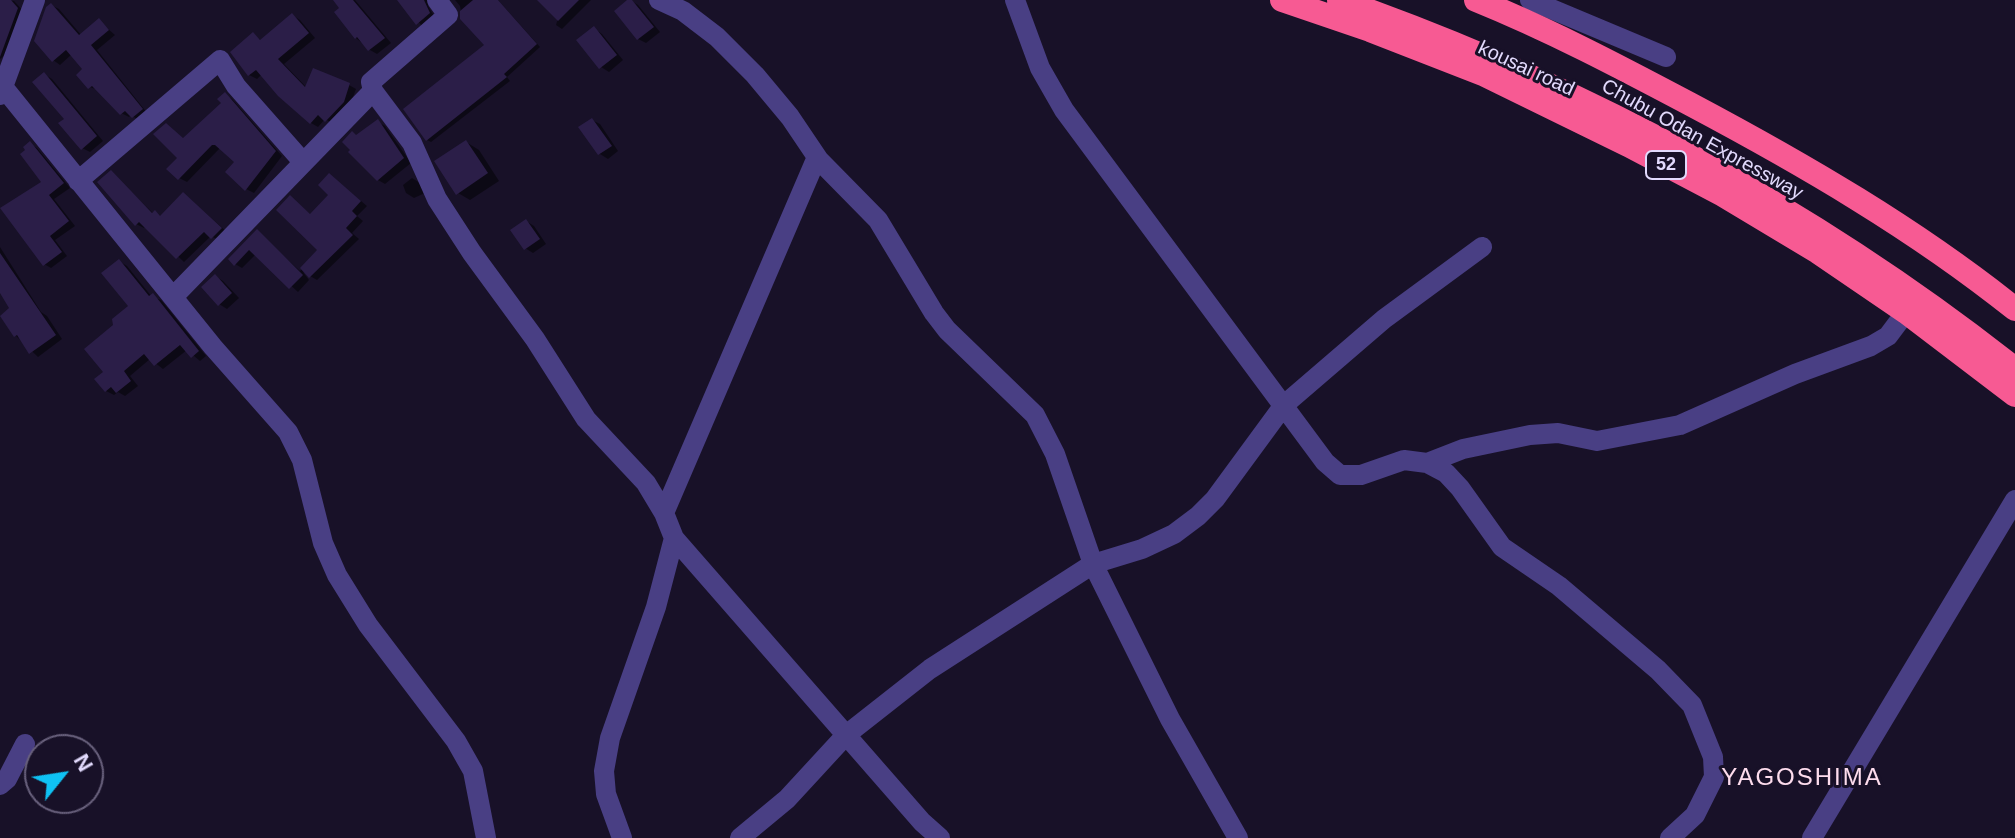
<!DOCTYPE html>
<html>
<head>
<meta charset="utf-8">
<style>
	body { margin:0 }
	#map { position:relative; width:2015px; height:838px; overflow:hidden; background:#181128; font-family:Arial,sans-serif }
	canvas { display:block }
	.north { position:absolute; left:24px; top:734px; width:80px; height:80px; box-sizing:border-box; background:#181128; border:2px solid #69617d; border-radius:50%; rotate:60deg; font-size:22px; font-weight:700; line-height:32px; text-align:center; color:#e2dafd }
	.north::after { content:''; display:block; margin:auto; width:28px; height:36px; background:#0fc2f4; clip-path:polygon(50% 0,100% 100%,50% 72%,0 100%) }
</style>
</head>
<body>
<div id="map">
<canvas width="2015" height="838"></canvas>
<div class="north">N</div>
</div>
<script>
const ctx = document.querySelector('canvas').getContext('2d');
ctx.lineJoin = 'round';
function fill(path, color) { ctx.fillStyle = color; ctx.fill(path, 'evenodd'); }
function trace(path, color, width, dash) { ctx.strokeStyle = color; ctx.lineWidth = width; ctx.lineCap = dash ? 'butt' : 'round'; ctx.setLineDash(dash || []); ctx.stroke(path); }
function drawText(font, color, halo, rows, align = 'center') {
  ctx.font = font + ' Arial,sans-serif'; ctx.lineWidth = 6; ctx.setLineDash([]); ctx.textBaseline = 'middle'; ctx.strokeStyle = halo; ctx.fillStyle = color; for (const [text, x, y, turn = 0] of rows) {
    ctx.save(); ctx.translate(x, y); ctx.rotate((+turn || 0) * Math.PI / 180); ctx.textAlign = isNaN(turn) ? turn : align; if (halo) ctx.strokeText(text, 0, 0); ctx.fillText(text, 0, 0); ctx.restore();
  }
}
fill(new Path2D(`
	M 3,0 L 14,1 L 25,13 L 5,55 L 0,59 L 0,3 Z
	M 340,0 L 355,0 L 391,43 L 377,54 L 370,50 L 356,38 L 337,12 L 342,8 Z
	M 399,0 L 429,0 L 428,6 L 434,16 L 422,26 Z
	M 455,0 L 498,0 L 540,47 L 507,77 L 510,81 L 431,142 L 427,140 L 487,46 L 462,18 L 460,6 Z
	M 540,0 L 591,0 L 562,29 L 556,25 L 558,18 Z
	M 630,0 L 638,5 L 660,32 L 646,43 L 638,39 Z
	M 51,5 L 59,9 L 82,36 L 99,21 L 115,35 L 97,50 L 148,114 L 140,121 L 131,115 L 129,117 L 121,113 L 98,90 L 90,87 L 85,69 L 72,54 L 60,65 L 53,60 Z
	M 292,15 L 300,20 L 315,38 L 284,64 L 307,88 L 349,85 L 356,89 L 350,105 L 334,124 L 325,119 L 318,127 L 311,123 L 262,74 L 257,79 L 249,75 L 253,35 L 262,41 Z
	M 595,29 L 602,34 L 623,60 L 609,72 L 601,67 Z
	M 44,74 L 52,79 L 103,141 L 90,152 L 82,148 Z
	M 225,95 L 232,99 L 282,156 L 254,193 L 246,189 L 237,162 L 220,148 L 187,182 L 179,178 L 179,158 L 166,125 L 185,140 L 223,103 Z
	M 592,120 L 600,124 L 618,151 L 608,159 L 600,154 L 581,127 Z
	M 378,122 L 385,126 L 411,163 L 385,184 L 378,180 L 357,137 Z
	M 466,142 L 479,150 L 499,181 L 470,200 L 458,193 Z
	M 30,144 L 37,148 L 70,188 L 54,199 L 75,226 L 55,240 L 67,256 L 51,268 L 44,264 L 44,182 Z
	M 111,173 L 154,214 L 162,217 L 190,199 L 228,233 L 220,241 L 211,236 L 184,262 L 146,226 L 144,228 L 136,224 Z
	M 412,178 L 420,183 L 425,193 L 414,198 L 406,193 L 403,185 Z
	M 336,180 L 367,206 L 357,216 L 363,221 L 352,233 L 359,239 L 317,280 L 303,272 L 309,280 L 298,292 L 256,254 L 242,268 L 235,264 L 257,232 L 300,271 L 320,250 L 290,198 L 311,215 L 331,195 Z
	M 526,221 L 534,226 L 546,244 L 533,253 L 525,248 Z
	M 0,247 L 41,312 L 47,316 L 62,339 L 38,357 L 15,335 L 12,308 L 0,290 Z
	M 119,261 L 127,266 L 152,297 L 161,300 L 206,356 L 200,361 L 187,350 L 163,369 L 150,359 L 130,376 L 138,386 L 125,396 L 118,392 L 114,395 L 106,391 L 105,372 L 115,326 L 130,306 Z
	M 215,276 L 223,281 L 239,298 L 227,309 L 219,304 Z`), '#0007');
fill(new Path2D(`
	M 0,0 L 11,0 L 18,8 L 0,57 Z
	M 333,0 L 353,0 L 385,38 L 368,51 L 357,37 L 355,39 L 334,12 L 339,8 Z
	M 397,0 L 424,0 L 430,13 L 416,25 Z
	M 473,0 L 498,0 L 537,44 L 504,74 L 507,77 L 426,141 L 403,109 L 484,45 L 460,19 L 460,11 Z
	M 537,0 L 579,0 L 558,21 Z
	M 627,0 L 632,0 L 654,27 L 637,40 L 614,11 Z
	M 51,3 L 79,35 L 99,18 L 109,30 L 91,45 L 143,109 L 132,118 L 125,111 L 120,115 L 92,86 L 88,89 L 76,75 L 82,69 L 66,50 L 52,62 L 34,41 L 46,7 Z
	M 292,13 L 309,33 L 278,59 L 305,87 L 313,68 L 350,83 L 344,102 L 325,122 L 318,115 L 310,124 L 278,96 L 256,70 L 248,76 L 230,52 L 253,32 L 260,40 Z
	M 594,26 L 617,55 L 599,69 L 576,40 Z
	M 44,72 L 97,136 L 81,150 L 58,123 L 64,119 L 32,82 Z
	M 225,92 L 276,151 L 245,191 L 225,172 L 234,162 L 215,145 L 212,145 L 178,180 L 166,169 L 177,158 L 153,134 L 166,123 L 183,138 L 221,103 L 217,99 Z
	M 592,118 L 612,146 L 598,155 L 578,127 Z
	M 378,119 L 404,158 L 377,181 L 348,152 L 350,150 L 342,142 L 352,131 L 356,135 Z
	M 466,140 L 488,173 L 456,195 L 434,161 Z
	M 30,141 L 64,183 L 49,195 L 69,221 L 50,236 L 62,252 L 43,266 L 0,208 L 41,182 L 20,154 L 25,150 L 23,147 Z
	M 111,170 L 152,213 L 155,210 L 160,216 L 183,192 L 222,228 L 211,239 L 204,232 L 176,259 L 139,222 L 135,226 L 97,182 Z
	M 329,173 L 361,201 L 352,211 L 357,216 L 346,228 L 353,235 L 309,278 L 300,268 L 317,250 L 276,210 L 290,195 L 310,214 L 328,195 L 318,185 Z
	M 526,219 L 540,239 L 524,250 L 510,230 Z
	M 257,229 L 303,275 L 289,289 L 249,250 L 234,266 L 228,259 Z
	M 0,253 L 56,335 L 29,354 L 17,335 L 14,337 L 0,316 L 9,308 L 0,293 Z
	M 119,259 L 149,296 L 153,293 L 199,351 L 191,358 L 180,345 L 154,366 L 144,354 L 124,371 L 131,381 L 116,393 L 111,387 L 105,392 L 94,379 L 103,372 L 84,349 L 113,325 L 112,319 L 128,306 L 101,273 Z
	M 215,274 L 232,293 L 218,306 L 201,287 Z`), '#2b1e48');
trace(new Path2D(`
	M 437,0 L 448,15 L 371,82 L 373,91 L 412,143 L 437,199 L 472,253 L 535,339 L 586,419 L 646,483 L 664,513 L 674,538 L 922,822 L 940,838
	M 659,0 L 683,11 L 717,37 L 755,75 L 790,117 L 819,160 L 878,220 L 934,313 L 947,330 L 1035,415 L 1055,454 L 1093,564 L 1170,719 L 1238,838
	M 1015,0 L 1040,68 L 1064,110 L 1325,462 L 1340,475 L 1361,475 L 1404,460 L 1427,463 L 1463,449 L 1530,435 L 1558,433 L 1597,441 L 1680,425 L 1795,374 L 1871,346 L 1888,336 L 1906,312
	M 1530,0 L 1666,57
	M 0,83 L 213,347 L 288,432 L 302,460 L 323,543 L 337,575 L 368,625 L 456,741 L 473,771 L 486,838
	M 0,95 L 35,0
	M 78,181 L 220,60 L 236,86 L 303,162
	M 174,296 L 373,91
	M 1427,463 L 1446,473 L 1460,488 L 1502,547 L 1559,586 L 1658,670 L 1692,705 L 1713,757 L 1714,777 L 1695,815 L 1670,838
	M 664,513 L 817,157
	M 0,785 L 7,779 L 25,744
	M 622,838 L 606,794 L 604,771 L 610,738 L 656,607 L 674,538
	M 740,838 L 787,799 L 846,735 L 930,669 L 1093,564 L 1142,549 L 1174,534 L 1198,516 L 1215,499 L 1284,405 L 1384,319 L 1482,247
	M 1812,838 L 2015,500`), '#493f84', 20);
trace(new Path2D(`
	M 1282,0 L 1370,30 L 1483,74 L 1628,145 L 1723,195 L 1818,252 L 1906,312 L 2015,395
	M 1339,0 C 1581,85 1814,210 2015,369
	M 1476,0 C 1550,30 1620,67 1690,104 C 1803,164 1915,229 2015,309`), '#f75a93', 24);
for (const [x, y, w] of [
	[1666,165,40]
]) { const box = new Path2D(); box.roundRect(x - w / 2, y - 14, w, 28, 6); ctx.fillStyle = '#181128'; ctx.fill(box); trace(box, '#e2dafd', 2); }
drawText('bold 18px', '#e2dafd', null, [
	["52",1666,165]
]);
drawText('20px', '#e2dafd', '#181128', [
	["kousai road",1526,69,25],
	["Chubu Odan Expressway",1702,140,29]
]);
ctx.letterSpacing = '2px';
drawText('24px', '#fddced', '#181128', [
	["YAGOSHIMA",1802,778]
]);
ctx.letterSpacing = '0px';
</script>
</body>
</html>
